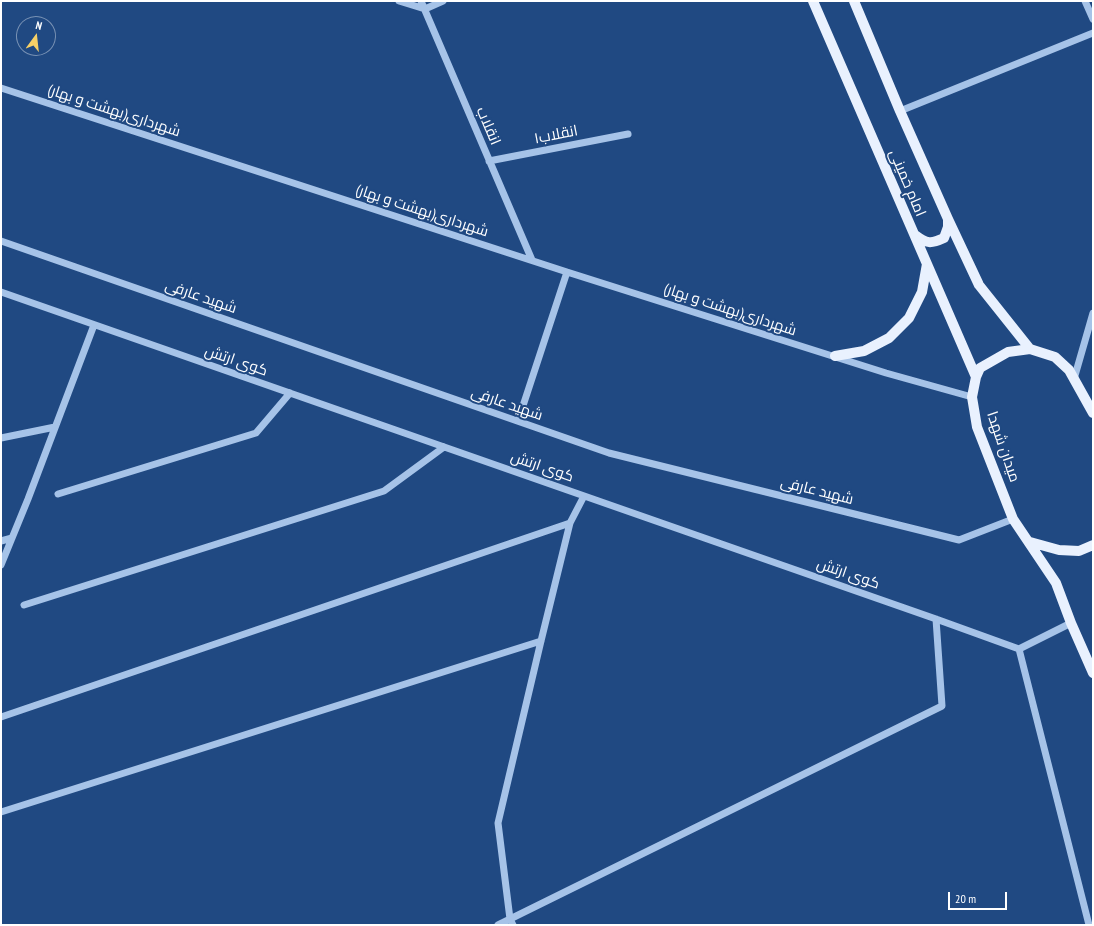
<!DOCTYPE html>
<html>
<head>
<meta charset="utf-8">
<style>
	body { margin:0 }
	#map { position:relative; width:1094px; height:926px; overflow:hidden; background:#204982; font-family:"PT Sans Narrow",sans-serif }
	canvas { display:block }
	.frame { position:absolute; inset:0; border:2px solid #fff; pointer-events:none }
	.north { position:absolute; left:16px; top:16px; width:40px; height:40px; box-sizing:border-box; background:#204982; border:1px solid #7992b4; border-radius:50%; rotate:15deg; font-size:11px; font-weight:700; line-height:16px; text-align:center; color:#fff }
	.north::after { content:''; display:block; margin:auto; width:14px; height:18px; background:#f6d067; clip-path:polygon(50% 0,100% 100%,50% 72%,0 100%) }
	.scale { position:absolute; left:948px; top:892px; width:59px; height:18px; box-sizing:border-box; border:2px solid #fff; border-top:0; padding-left:5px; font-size:12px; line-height:14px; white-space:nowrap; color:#fff; -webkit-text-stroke:3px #204982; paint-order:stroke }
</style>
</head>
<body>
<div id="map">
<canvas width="1094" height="926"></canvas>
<div class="frame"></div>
<div class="north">N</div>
<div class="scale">20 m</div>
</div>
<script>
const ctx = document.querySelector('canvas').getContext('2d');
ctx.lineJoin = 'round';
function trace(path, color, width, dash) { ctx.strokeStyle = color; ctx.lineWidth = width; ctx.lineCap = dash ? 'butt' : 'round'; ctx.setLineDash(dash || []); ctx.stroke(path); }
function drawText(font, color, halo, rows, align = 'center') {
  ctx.font = font + ' "PT Sans Narrow",Cairo,sans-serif'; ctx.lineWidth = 4; ctx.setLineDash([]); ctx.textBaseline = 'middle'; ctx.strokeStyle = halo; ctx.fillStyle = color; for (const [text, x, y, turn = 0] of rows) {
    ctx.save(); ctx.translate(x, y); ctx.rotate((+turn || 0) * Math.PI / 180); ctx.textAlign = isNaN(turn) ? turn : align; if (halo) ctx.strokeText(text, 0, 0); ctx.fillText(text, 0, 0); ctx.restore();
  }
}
trace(new Path2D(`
	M 399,1 L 425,9 L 443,1
	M 421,1 L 532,260
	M 1085,1 L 1093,19
	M 1,88 L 567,272 L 886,373 L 972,397
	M 900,111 L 1093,33
	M 489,161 L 628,134
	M 1,241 L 609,453 L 959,540 L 1013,519
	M 1,292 L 936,619 L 1019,649 L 1071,623
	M 1074,379 L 1093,313
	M 518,421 L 567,272
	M 1,438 L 55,427
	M 58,494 L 256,433 L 290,393
	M 1,541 L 12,538
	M 1,565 L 28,499 L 94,325
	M 24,605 L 384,491 L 444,447
	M 1019,649 L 1089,925
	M 1,717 L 570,523
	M 1,812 L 541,641
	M 498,925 L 942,706 L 936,619
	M 513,925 L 510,919 L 498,823 L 541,641 L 570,523 L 584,496`), '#a6c3e8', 7);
trace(new Path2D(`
	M 813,1 L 976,377
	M 854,1 L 900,111 L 948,219 L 979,285 L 1030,349
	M 915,235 C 927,244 931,244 944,238 L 948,227 L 948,220
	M 835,356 L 864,351 L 889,338 L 909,318 L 922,292 L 927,264
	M 1093,413 L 1069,370 L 1055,357 L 1030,349 L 1008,352 L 980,368 L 976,377 L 972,397 L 977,427 L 1013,519 L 1056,583 L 1071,623 L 1093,673
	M 1030,542 L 1059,550 L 1079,551 L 1093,545`), '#e9f1fe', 10);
drawText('15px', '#fff', '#204982', [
	["شهرداری(بهشت و بهار)",114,111,18],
	["انقلاب",488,126,67],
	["انقلاب۱",556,135,-11],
	["امام خمینی",907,183,67],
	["شهرداری(بهشت و بهار)",422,211,18],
	["شهید عارفی",201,297,19],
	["شهرداری(بهشت و بهار)",730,310,18],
	["کوی ارتش",236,361,19],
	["شهید عارفی",507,404,19],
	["میدان شهدا",1003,447,71],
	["کوی ارتش",542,467,19],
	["شهید عارفی",817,491,14],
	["کوی ارتش",848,574,19]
]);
</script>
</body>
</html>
